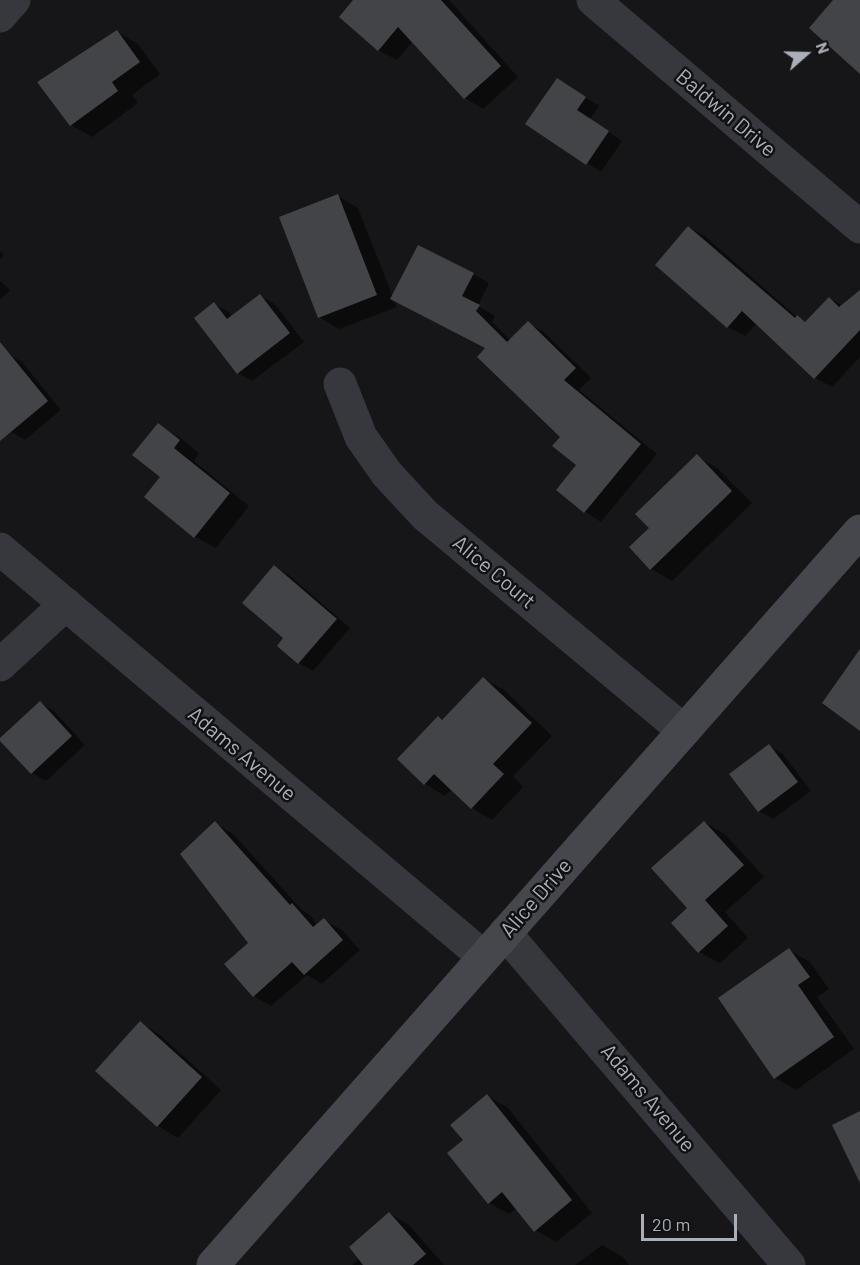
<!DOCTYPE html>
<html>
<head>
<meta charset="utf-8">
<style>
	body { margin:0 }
	#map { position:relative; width:860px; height:1265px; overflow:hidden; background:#161618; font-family:Barlow,sans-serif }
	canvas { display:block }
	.north { position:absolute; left:776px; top:24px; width:60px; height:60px; -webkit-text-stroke:4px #111113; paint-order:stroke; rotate:70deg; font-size:16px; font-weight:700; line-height:24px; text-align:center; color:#a9aeb7 }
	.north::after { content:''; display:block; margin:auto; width:21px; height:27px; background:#a9aeb7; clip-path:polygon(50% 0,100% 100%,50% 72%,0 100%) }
	.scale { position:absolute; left:641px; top:1214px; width:96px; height:27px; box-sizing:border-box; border:3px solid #a9aeb7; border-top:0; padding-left:8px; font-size:18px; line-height:21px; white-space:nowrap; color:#a9aeb7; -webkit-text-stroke:4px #111113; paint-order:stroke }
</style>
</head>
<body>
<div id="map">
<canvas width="860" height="1265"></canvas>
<div class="north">N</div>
<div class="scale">20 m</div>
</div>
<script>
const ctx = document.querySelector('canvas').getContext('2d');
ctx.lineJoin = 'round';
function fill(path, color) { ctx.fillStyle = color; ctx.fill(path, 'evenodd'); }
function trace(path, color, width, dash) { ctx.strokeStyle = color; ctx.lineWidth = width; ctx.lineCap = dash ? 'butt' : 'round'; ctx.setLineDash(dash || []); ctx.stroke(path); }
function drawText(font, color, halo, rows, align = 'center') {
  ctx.font = font + ' Barlow,sans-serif'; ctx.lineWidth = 5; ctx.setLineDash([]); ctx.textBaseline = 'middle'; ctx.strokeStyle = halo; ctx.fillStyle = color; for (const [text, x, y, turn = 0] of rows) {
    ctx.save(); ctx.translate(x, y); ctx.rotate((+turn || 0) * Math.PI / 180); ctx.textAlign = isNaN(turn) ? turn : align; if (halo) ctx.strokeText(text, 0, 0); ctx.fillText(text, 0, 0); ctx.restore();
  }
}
fill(new Path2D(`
	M 355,0 L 449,0 L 518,77 L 483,109 L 465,98 L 413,41 L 397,60 L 378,50 Z
	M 117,32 L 138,44 L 160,74 L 132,95 L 138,103 L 92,137 L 71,125 L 39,82 Z
	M 571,88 L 599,106 L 590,119 L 622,141 L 601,172 L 527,124 Z
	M 338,196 L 358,208 L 393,297 L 473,274 L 489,283 L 478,306 L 495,316 L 492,322 L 511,341 L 528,323 L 544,332 L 591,378 L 579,390 L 657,454 L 601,522 L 585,512 L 558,490 L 578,465 L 562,437 L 487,348 L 394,300 L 397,307 L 339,329 L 319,317 Z
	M 689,227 L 706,237 L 797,317 L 807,322 L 829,298 L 843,306 L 860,292 L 860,357 L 832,387 L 815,378 L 757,323 L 745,336 L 728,327 L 657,264 Z
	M 0,251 L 4,255 L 0,259 Z
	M 0,281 L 10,290 L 0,300 Z
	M 260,296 L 275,304 L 304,342 L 252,381 L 238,373 L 214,304 L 229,312 L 232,317 Z
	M 8,354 L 22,362 L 61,410 L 25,440 L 11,432 L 0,419 L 0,361 Z
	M 158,425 L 179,437 L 199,453 L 194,461 L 249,506 L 216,548 L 195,537 L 162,477 Z
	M 697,456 L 717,468 L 752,503 L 672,581 L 651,569 L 631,547 L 651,528 Z
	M 275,567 L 289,575 L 350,628 L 313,671 L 299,663 L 279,646 L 285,638 Z
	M 483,678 L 504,690 L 552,736 L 513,776 L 523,787 L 492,820 L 472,808 L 452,789 L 445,796 L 425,784 L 438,718 L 444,721 Z
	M 40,703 L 54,711 L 85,745 L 46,781 L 32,773 L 1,739 Z
	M 769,746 L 783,754 L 811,791 L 773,819 L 759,811 Z
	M 704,822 L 725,834 L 764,877 L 725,912 L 748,938 L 720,963 L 699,952 L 689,908 Z
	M 215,823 L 233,834 L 303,911 L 310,915 L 318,925 L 324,920 L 342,930 L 360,950 L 322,984 L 307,975 L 271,1006 L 254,996 L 250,943 Z
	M 789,950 L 810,962 L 829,989 L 817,997 L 854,1049 L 796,1090 L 775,1078 L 720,998 Z
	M 140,1023 L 160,1035 L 221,1090 L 178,1138 L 158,1126 Z
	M 488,1096 L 508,1108 L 592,1213 L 556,1242 L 535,1230 L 517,1208 L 509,1214 L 489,1203 L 465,1141 Z
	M 389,1213 L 409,1225 L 444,1265 L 352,1265 L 360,1258 Z
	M 602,1245 L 623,1257 L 629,1265 L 575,1265 Z`), '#0007');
fill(new Path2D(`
	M 353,0 L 441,0 L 501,66 L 464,99 L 398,27 L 378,51 L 339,17 Z
	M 833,0 L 860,0 L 860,74 L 809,28 Z
	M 117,30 L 140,62 L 112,82 L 118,91 L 70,126 L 37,82 Z
	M 557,78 L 586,97 L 577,110 L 609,131 L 586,165 L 525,124 Z
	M 338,194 L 377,295 L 318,318 L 279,217 Z
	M 688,226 L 795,318 L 797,315 L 805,322 L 829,297 L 839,307 L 860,290 L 860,330 L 814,379 L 742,311 L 727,328 L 655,265 Z
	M 418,245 L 474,273 L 462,296 L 480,305 L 476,311 L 507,342 L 528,321 L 576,368 L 564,380 L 641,444 L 584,513 L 556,490 L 576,465 L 552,446 L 560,437 L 477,357 L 485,348 L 390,299 Z
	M 260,294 L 290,333 L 237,374 L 194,318 L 214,302 L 227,319 Z
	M 0,342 L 48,401 L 0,441 Z
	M 158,423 L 180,440 L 174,448 L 230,493 L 194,538 L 144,497 L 160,477 L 132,455 Z
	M 697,454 L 732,491 L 650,570 L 629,547 L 649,528 L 635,514 Z
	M 274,565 L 337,619 L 298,664 L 277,646 L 283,638 L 242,603 Z
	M 860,649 L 860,731 L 822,703 Z
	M 483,677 L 532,723 L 493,764 L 504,774 L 471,809 L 434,774 L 424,785 L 397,759 L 438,716 L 442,720 Z
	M 40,701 L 72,736 L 31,774 L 0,741 L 0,738 Z
	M 769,744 L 798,782 L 758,812 L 729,774 Z
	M 215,821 L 290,905 L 292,903 L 313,927 L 324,918 L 343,940 L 304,975 L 292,962 L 253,997 L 224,964 L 248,943 L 180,854 Z
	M 704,821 L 744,865 L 705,900 L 728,926 L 698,953 L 671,923 L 687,908 L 651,868 Z
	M 789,948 L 810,977 L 798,985 L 834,1037 L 774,1079 L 718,998 Z
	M 140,1021 L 202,1077 L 157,1127 L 95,1071 Z
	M 487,1094 L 572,1200 L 534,1232 L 502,1192 L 488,1204 L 447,1153 L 463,1140 L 450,1125 Z
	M 860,1111 L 860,1183 L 832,1125 Z
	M 389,1212 L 426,1254 L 413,1265 L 363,1265 L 349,1247 Z`), '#434448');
trace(new Path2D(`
	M 593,0 L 860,227
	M 0,16 L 14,0
	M 340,384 L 361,437 L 387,474 L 425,515 L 684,731
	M 0,549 L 484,957
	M 0,665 L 66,604
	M 505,933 L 789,1265`), '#37383d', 33);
trace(new Path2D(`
	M 213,1265 L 860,531`), '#45474c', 33);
drawText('21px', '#a9aeb7', '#111113', [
	["Baldwin Drive",726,113,40],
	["Alice Court",494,572,40],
	["Adams Avenue",242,754,40],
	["Alice Drive",536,898,-49],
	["Adams Avenue",648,1098,50]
]);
</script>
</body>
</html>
